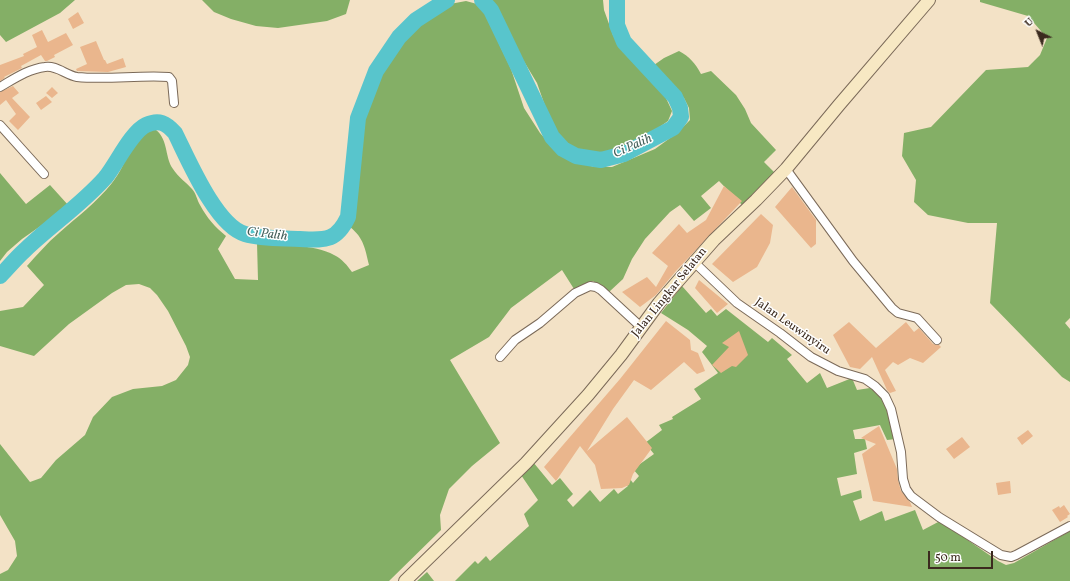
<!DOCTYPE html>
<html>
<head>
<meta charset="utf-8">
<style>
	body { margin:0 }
	#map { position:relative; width:1070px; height:581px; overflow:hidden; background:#f3e2c6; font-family:Vollkorn,serif }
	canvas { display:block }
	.north { position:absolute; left:1018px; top:12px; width:40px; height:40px; -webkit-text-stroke:3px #fff; paint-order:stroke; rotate:317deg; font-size:11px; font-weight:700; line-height:16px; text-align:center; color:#3b2a1e }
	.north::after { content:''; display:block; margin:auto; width:14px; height:18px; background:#3b2a1e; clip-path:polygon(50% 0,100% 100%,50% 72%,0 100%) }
	.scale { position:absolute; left:928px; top:551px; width:65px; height:18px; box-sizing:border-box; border:2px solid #3b2a1e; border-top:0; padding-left:5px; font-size:12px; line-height:14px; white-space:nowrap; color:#3b2a1e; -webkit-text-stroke:3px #fff; paint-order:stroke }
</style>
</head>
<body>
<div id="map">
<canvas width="1070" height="581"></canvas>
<div class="north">U</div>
<div class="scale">50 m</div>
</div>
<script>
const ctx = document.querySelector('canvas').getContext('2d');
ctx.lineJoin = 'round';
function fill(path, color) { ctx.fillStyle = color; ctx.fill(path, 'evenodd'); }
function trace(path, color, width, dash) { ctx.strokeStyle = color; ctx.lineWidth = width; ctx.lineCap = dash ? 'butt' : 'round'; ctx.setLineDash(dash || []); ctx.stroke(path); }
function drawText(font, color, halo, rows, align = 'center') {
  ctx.font = font + ' Vollkorn,serif'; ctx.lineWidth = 3; ctx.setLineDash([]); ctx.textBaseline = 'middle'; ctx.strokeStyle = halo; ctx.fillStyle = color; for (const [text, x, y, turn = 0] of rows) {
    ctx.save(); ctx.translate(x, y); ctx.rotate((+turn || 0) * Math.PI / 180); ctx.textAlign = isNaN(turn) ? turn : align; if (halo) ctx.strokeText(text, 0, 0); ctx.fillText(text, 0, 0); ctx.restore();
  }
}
fill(new Path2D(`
	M 0,0 L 75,0 L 60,13 L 6,42 L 0,35 Z
	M 202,0 L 350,0 L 346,14 L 327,21 L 278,28 L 256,26 L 231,19 L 214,12 Z
	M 490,0 L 603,0 L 604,10 L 613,35 L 622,49 L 665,96 L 672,111 L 668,121 L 651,133 L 623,146 L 600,154 L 579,152 L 570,147 L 558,138 L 552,126 L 537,83 L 514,45 L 501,15 Z
	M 980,0 L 1070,0 L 1070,318 L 1065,323 L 1070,329 L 1070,382 L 1062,377 L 990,303 L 997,223 L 968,223 L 928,215 L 914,202 L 916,180 L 902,156 L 904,133 L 931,127 L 986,70 L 1028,67 L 1040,55 L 1047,38 L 1028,16 L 980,2 Z
	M 466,1 L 477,4 L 484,12 L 511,69 L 524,108 L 540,133 L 558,153 L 574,162 L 595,167 L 612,167 L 655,149 L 677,133 L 690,120 L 689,108 L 684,98 L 654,65 L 664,58 L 679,51 C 690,57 695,63 701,74 L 711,71 L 736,95 L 745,109 L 751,123 L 776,150 L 764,162 L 775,173 L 743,206 L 719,181 L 701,196 L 711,208 L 694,221 L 680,205 L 670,212 L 645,239 L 632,259 L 623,279 L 609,292 L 593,281 L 574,289 L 562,270 L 511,308 L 489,337 L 450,360 L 500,443 L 472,466 L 449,489 L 440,515 L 441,530 L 389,581 L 0,581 L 0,574 L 8,570 L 17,556 L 15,541 L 0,515 L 0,444 L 30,482 L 41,478 L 56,460 L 85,435 L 93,417 L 112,397 L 133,389 L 162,386 L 176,380 L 188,365 L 190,357 L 186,346 L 168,311 L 157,295 L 150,288 L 139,284 L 126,285 L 112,293 L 69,324 L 34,356 L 0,346 L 0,311 L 23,307 L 44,285 L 27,266 C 37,255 47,243 59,233 C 77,217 97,202 112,183 C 129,162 126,143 153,128 C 169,137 164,156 173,169 C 178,177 186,182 192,189 C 196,193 197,200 200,205 C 207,218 215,227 226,236 L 218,249 L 235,279 L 258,280 L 257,243 C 279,245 315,244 334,255 C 342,259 347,265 352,272 L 369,265 C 365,249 364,238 350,227 L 353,219 L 356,204 L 362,121 L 372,92 L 382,70 L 395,49 L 410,32 L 450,4 Z
	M 0,173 L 26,204 L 50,185 L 69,206 L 22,239 L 7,252 L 0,261 Z
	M 682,286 L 706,313 L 711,309 L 717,316 L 726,309 L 768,342 L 772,338 L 792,355 L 787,359 L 807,383 L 820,373 L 827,388 L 852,378 L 857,390 L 870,388 L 878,392 L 883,398 L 896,439 L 887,440 L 880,425 L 853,430 L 855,439 L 865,439 L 867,449 L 854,453 L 857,474 L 837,478 L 841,496 L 861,490 L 862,498 L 853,501 L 860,521 L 882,511 L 885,521 L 915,510 L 923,530 L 940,521 L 998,561 L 1006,565 L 1014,563 L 1070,531 L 1070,581 L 455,581 L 475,561 L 478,564 L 486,556 L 490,561 L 529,526 L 524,514 L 538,500 L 521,475 L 533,462 L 552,485 L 560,478 L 573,494 L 567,500 L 573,507 L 590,490 L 600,502 L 614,489 L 618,494 L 628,486 L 623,480 L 627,475 L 633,483 L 639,476 L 633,469 L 654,454 L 645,443 L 662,430 L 659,425 L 673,419 L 672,417 L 701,399 L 694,389 L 718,373 L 702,352 L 707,346 L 688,330 L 661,313 Z
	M 427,572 L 434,581 L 417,581 Z`), '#84af66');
trace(new Path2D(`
	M 482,0 L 491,10 L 552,137 L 563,149 L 576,156 L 601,160 L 624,154 L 673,128 L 681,117 L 680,108 L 675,97 L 624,42 L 617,25 L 617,0
	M 0,276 C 8,268 16,258 25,250 C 51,225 81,205 105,178 C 116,165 131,132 146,125 C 159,119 166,123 175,133 C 188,159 216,226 245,234 C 262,239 282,238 300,239 C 325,240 336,242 348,217 L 358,118 L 376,71 L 399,37 L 416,20 L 447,0`), '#58c5cc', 16);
fill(new Path2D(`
	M 78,12 L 84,23 L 73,29 L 68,19 Z
	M 42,30 L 48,42 L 66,33 L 73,45 L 54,55 L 55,57 L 47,61 L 45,61 L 41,55 L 21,66 L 22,68 L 4,77 L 5,78 L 0,81 L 0,65 L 24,56 L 23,54 L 37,47 L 32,35 Z
	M 96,41 L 104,60 L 105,60 L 107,64 L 123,58 L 126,67 L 108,72 L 77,71 L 76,69 L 87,64 L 80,47 Z
	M 13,86 L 19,93 L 12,98 L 30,117 L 18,130 L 9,121 L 16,114 L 6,100 L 0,105 L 0,92 Z
	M 52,87 L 58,93 L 52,98 L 46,93 Z
	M 46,96 L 52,102 L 41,110 L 36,103 Z
	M 724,186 L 742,201 L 676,271 L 656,295 L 640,307 L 622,292 L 647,277 L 656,287 L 668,266 L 652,253 L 679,224 L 687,233 L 706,220 Z
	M 792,187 L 816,220 L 816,244 L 811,248 L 775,207 Z
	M 761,214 L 773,225 L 770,243 L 757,267 L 733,282 L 712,264 Z
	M 699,280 L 728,304 L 717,313 L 695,288 Z
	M 666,321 L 690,340 L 691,350 L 698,353 L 705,371 L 697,374 L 684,362 L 651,390 L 634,380 L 613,409 L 587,451 L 627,417 L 652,448 L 633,474 L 629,485 L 622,488 L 601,489 L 595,465 L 580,446 L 556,481 L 544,467 L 620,379 Z
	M 849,322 L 876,348 L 906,322 L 914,332 L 919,328 L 933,344 L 939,345 L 941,347 L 923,363 L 910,358 L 898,365 L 893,362 L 885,370 L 896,391 L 890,393 L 887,390 L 872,357 L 860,369 L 850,367 L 833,335 Z
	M 739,331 L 748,355 L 736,367 L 732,366 L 721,373 L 712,365 L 729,347 L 722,343 Z
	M 879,426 L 897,469 L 898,480 L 901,491 L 910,502 L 912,507 L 873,501 L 862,454 L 876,444 L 861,438 Z
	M 1028,430 L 1033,436 L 1022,445 L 1017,438 Z
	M 962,437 L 970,447 L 954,459 L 946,449 Z
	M 1010,481 L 1011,493 L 998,495 L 996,483 Z
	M 1064,505 L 1070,514 L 1067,516 L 1068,517 L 1060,522 L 1052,510 L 1059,506 L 1060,508 Z`), '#eab68d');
const street = new Path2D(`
	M 0,87 C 14,79 28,69 45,67 C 56,65 66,75 77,77 C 107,80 139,75 169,77 L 172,81 L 174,103
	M 0,125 L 44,174
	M 786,169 L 853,261 L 892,308 L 898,313 L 917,318 L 937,340
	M 694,262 L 737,303 L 780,333 L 811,357 L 838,371 L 865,379 L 875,386 L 885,396 L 891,409 L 901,452 L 903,479 L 906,489 L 911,496 L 939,517 L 1001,555 L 1011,557 L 1016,555 L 1070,526
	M 500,357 L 515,340 L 540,323 L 575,293 L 590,286 L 596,287 L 601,290 L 641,327`);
const secondary = new Path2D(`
	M 405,581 L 526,463 L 588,395 L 621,355 L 659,303 L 678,281 L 714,240 L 756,200 L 786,169 L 839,105 L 929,0`);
trace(street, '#7b6a59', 10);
trace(secondary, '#7b6a59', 14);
trace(street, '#fff', 8);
trace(secondary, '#f7e8c3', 12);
drawText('12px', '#3b2a1e', '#fff', [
	["Jalan Lingkar Selatan",670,293,-51],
	["Jalan Leuwinyiru",792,327,35]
]);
drawText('italic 13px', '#45605b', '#fff', [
	["Ci Palih",633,147,-24],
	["Ci Palih",267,235,7]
]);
</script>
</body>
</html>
